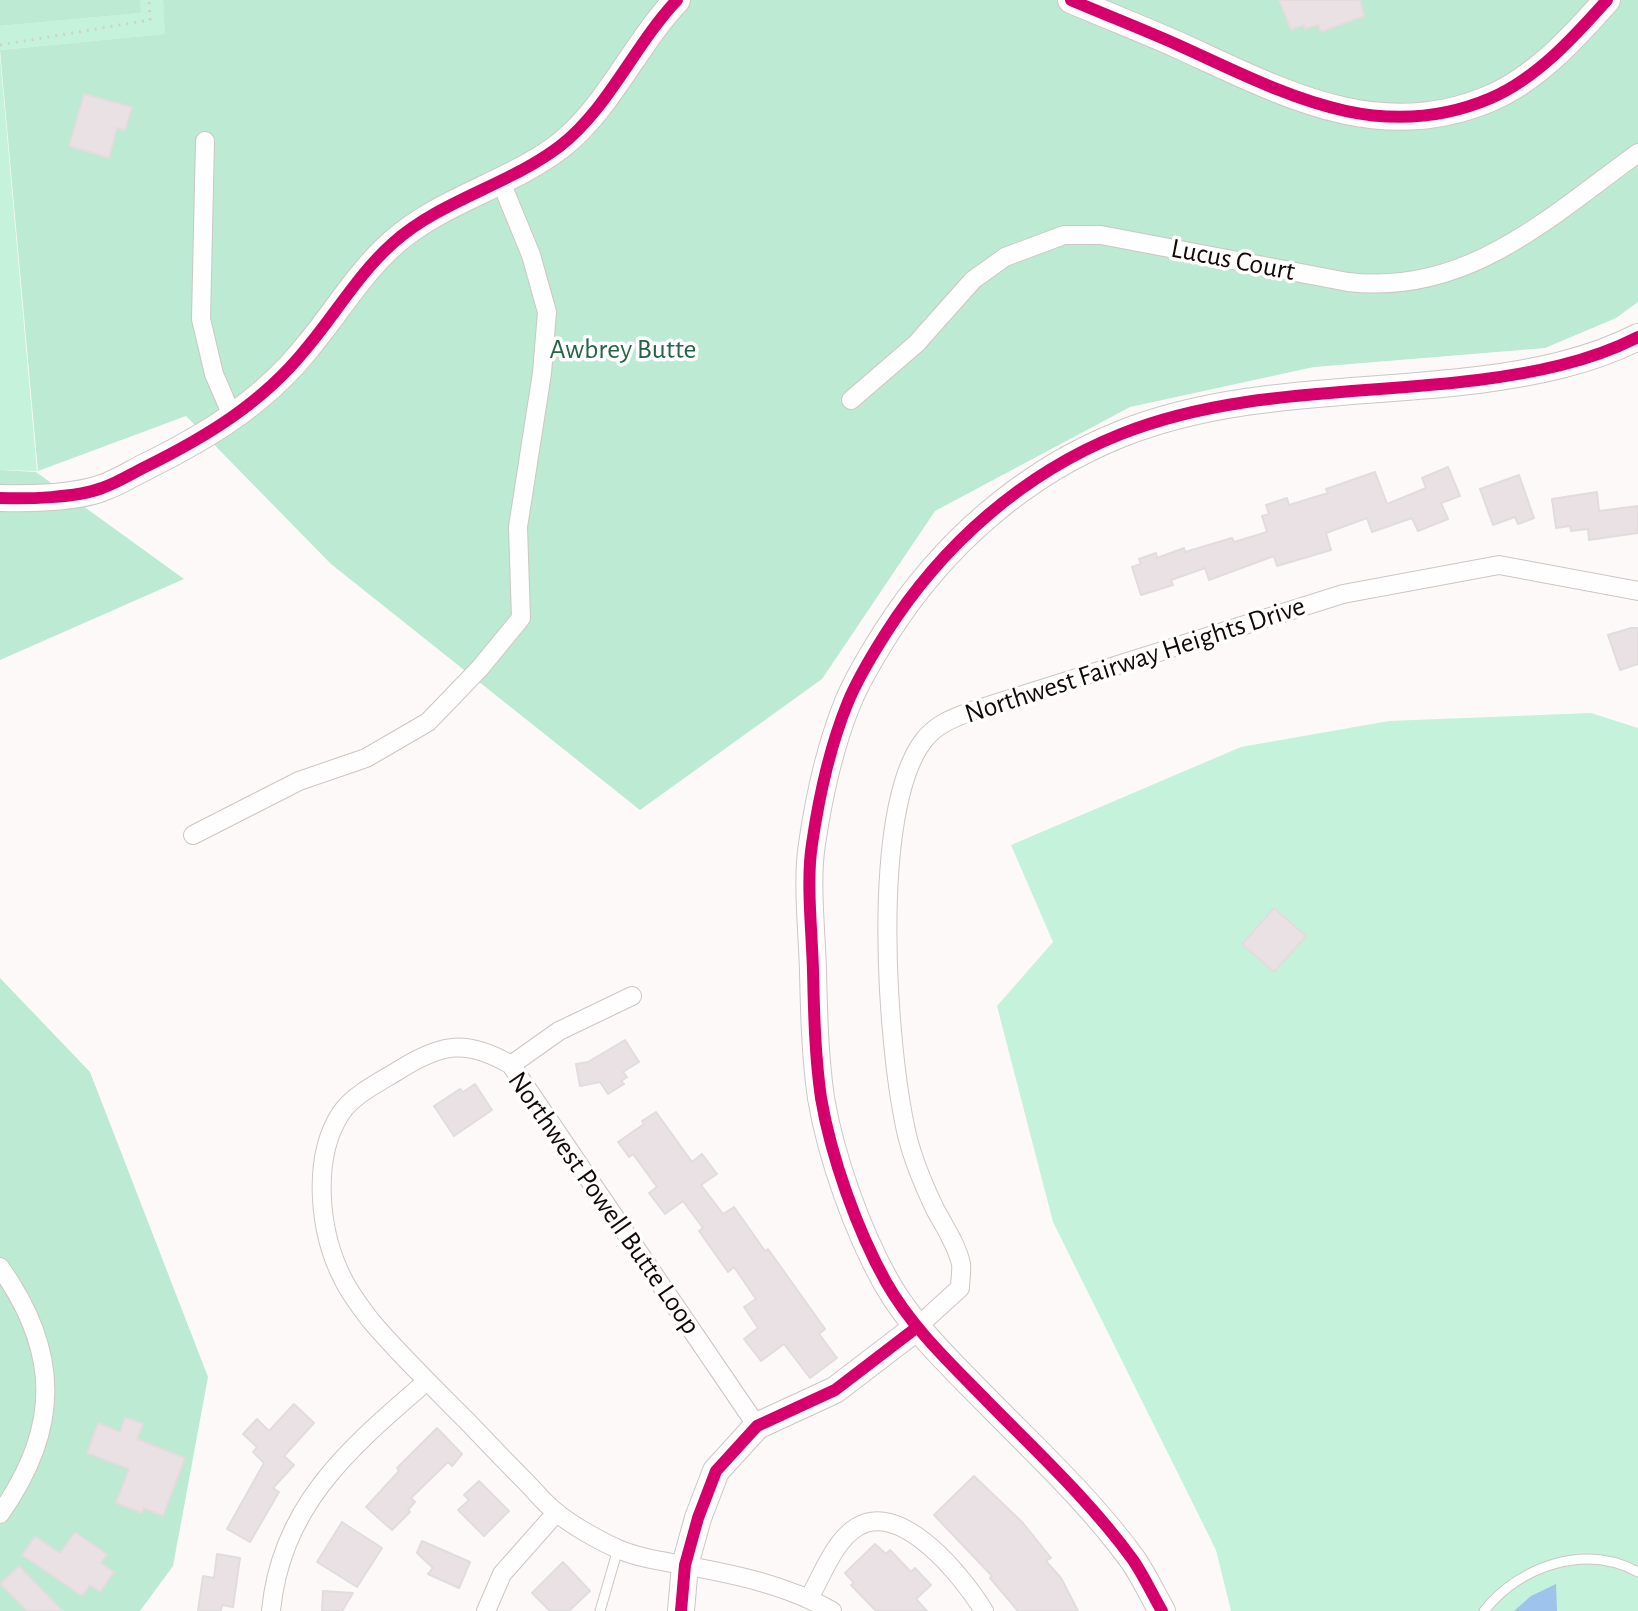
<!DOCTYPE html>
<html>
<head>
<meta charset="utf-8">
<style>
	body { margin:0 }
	canvas { display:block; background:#fcf9f8 }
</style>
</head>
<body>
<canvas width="1638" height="1611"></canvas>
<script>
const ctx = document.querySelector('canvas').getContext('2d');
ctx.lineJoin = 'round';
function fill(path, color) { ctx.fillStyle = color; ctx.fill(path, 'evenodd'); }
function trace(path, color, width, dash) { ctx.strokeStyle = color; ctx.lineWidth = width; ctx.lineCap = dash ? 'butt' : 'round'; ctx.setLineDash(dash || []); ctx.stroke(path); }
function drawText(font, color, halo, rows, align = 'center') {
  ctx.font = font + ' "Alegreya Sans",sans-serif'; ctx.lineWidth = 7; ctx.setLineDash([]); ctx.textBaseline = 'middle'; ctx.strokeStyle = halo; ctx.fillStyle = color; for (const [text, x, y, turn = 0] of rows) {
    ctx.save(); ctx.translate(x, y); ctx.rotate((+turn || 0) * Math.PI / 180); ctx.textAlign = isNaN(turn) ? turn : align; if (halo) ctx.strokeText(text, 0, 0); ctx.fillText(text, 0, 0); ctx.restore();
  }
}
fill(new Path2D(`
	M 140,0 L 163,0 L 166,34 L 0,50 L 0,26 L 140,13 Z
	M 0,56 L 37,471 L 0,470 Z
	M 1591,713 L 1638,728 L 1638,1611 L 1231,1611 L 1216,1550 L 1053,1222 L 997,1006 L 1053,942 L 1011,845 L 1241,747 L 1389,721 Z`), '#c5f2da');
fill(new Path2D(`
	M 0,0 L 140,0 L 141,13 L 0,26 Z
	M 163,0 L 1638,0 L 1638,302 L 1616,318 L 1545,348 L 1314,367 L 1130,407 L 935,511 L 822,679 L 640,810 L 331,564 L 186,416 L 38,471 L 0,50 L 165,34 Z
	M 0,470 L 36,472 L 184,579 L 0,660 Z
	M 0,978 L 90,1072 L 208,1377 L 173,1566 L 140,1611 L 0,1611 Z`), '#bcead2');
fill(new Path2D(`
	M 1556,1584 L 1557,1611 L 1514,1611 L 1531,1596 Z`), '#9ec3ed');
const building = new Path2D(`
	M 1279,0 L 1360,0 L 1364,16 L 1321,32 L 1318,25 L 1305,29 L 1304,25 L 1291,30 Z
	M 84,94 L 132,107 L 125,130 L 117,128 L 109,158 L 69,146 Z
	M 1448,467 L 1460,496 L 1441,503 L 1448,519 L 1418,531 L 1412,518 L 1372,532 L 1367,518 L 1326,533 L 1331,550 L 1277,566 L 1274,556 L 1209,580 L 1205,568 L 1171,580 L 1173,585 L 1141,595 L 1132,567 L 1141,564 L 1139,559 L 1156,553 L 1157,558 L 1184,548 L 1185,552 L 1232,538 L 1234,542 L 1267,532 L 1262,516 L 1269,514 L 1266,505 L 1287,498 L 1289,505 L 1328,493 L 1326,489 L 1375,472 L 1387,504 L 1426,488 L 1422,478 Z
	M 1519,475 L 1534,518 L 1518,524 L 1515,517 L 1493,525 L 1480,489 Z
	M 1597,492 L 1599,511 L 1638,506 L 1638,533 L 1589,540 L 1588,529 L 1571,531 L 1570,526 L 1556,528 L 1552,499 Z
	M 1631,628 L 1638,628 L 1638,664 L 1620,670 L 1608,635 Z
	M 1274,908 L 1306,936 L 1274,972 L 1242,944 Z
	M 625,1040 L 639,1062 L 623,1072 L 627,1077 L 621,1081 L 624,1084 L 608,1094 L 600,1082 L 580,1086 L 576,1064 L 588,1062 Z
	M 475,1084 L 492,1110 L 454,1136 L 434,1106 L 460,1089 L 463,1092 Z
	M 656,1112 L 692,1162 L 702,1154 L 717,1174 L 701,1185 L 723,1214 L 734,1207 L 765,1251 L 768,1249 L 825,1329 L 819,1334 L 837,1358 L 810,1378 L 784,1344 L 761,1361 L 744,1339 L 758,1328 L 744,1307 L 756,1299 L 734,1267 L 728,1272 L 699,1231 L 703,1228 L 683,1201 L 665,1214 L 649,1193 L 657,1187 L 633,1154 L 629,1157 L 618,1142 L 644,1124 L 642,1121 Z
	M 294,1404 L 314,1423 L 284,1456 L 294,1465 L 273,1488 L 279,1492 L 250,1542 L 227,1529 L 264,1463 L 253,1452 L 257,1447 L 243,1434 L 257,1419 L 269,1431 Z
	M 125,1417 L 143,1424 L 137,1439 L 185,1458 L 163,1516 L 144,1508 L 142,1513 L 116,1503 L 129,1469 L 87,1453 L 98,1423 L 120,1432 Z
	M 437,1428 L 462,1454 L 452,1466 L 448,1462 L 411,1498 L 415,1502 L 408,1510 L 410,1512 L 392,1530 L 366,1507 L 399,1471 L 397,1468 Z
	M 974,1476 L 1023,1523 L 1051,1558 L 1046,1561 L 1061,1578 L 1078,1611 L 1018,1611 L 990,1578 L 992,1576 L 934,1515 Z
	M 479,1481 L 509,1511 L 484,1536 L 458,1510 L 469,1500 L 464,1495 Z
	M 342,1522 L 382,1548 L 357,1587 L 317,1562 Z
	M 75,1532 L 107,1554 L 101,1563 L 114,1572 L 100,1592 L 90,1585 L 82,1596 L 22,1555 L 35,1536 L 60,1553 Z
	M 422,1541 L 470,1562 L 459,1588 L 428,1574 L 433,1568 L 417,1553 Z
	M 875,1544 L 886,1554 L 890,1550 L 911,1572 L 915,1568 L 931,1585 L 916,1599 L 927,1611 L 876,1611 L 851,1585 L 854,1583 L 845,1573 Z
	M 217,1554 L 240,1558 L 233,1607 L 222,1605 L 221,1611 L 198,1611 L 203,1576 L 214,1578 Z
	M 563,1562 L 590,1591 L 569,1611 L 550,1611 L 532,1593 Z
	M 19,1566 L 63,1611 L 27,1611 L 0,1584 Z
	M 323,1591 L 353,1593 L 342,1611 L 322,1611 Z`);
fill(building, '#e9e1e3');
trace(building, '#e3dcde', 2);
const lane = new Path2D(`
	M 600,1611 L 618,1549
	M 1484,1611 C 1520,1566 1585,1543 1638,1572`);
const street = new Path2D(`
	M 205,141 L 201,319 L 214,374 L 233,418
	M 851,400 L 916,344 L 973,280 L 1005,257 L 1064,235 L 1101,235 L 1348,282 C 1467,296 1548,218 1638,153
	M 193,835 L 299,781 L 366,758 L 428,722 L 480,668 L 521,618 L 518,527 L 542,373 L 547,312 L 531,255 L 501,182
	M 511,1065 L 559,1031 L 632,996
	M 0,1267 C 60,1352 61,1428 0,1514
	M 916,1328 L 960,1288 C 960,1280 962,1271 961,1264 C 957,1245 944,1226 935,1209 C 924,1186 913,1160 907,1135 C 887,1050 869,810 924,740 C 937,723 956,717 975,710 L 1343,594 L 1499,565 L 1638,591
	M 757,1426 L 511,1065 C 467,1039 442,1043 399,1070 C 380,1082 354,1094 341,1113 C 311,1159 319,1234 344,1281 C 351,1295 362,1309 371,1321 C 401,1356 435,1389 467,1421 C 487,1442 506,1462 526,1482 C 536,1492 545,1504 556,1512 C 571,1525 600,1541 618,1549 C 639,1558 661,1561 683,1565 C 733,1574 787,1585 832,1611
	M 809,1598 C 822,1576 834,1541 857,1527 C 902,1500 963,1577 984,1611
	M 271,1611 C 281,1504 352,1446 427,1381
	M 486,1611 L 502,1574 L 556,1513`);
const secondary = new Path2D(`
	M 1071,0 C 1106,15 1142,29 1178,45 C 1280,91 1377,147 1491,98 C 1537,78 1574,37 1607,0
	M 0,498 C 28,499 75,498 102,488 C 117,483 131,474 145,467 C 206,437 262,403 305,350 C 335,315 358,274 393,243 C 441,200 509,185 560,146 C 608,109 635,44 677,0
	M 681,1611 L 685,1565 L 698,1518 L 716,1471 L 757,1426 L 835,1390 L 916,1328
	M 1162,1611 C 1152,1594 1144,1576 1133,1560 C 1091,1502 1037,1452 987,1401 C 951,1364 912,1328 886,1282 C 857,1230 831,1157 821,1098 C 815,1056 814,1014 813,971 C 812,932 806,881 812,844 C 819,796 830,746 848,702 C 858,678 872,655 886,633 C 942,545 1023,473 1121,434 C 1234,389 1359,395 1478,380 C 1533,373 1589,362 1638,337`);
trace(lane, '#cdc6c3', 11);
trace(street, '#cdc6c3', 20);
trace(secondary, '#cdc6c3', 28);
trace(new Path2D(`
	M 0,45 L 150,20 L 149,0`), '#d2d0cf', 3, [2, 6]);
trace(lane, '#fffefe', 9);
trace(street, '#fffefe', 18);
trace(secondary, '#fffefe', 26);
trace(new Path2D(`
	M 1071,0 C 1106,15 1142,29 1178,45 C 1280,91 1377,147 1491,98 C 1537,78 1574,37 1607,0
	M 0,498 C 28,499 75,498 102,488 C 117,483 131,474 145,467 C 206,437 262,403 305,350 C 335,315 358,274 393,243 C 441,200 509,185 560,146 C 608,109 635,44 677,0
	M 681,1611 L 685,1565 L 698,1518 L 716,1471 L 757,1426 L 835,1390 L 916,1328
	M 1162,1611 C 1152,1594 1144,1576 1133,1560 C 1091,1502 1037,1452 987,1401 C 951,1364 912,1328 886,1282 C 857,1230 831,1157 821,1098 C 815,1056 814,1014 813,971 C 812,932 806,881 812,844 C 819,796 830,746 848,702 C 858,678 872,655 886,633 C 942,545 1023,473 1121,434 C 1234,389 1359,395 1478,380 C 1533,373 1589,362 1638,337`), '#d6006c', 12);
drawText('28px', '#130a06', '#fff', [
	["Lucus Court",1233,260,11],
	["Northwest Fairway Heights Drive",1135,660,-18],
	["Northwest Powell Butte Loop",604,1203,55]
]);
drawText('28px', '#246447', '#fff', [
	["Awbrey Butte",623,350]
]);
</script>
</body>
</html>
